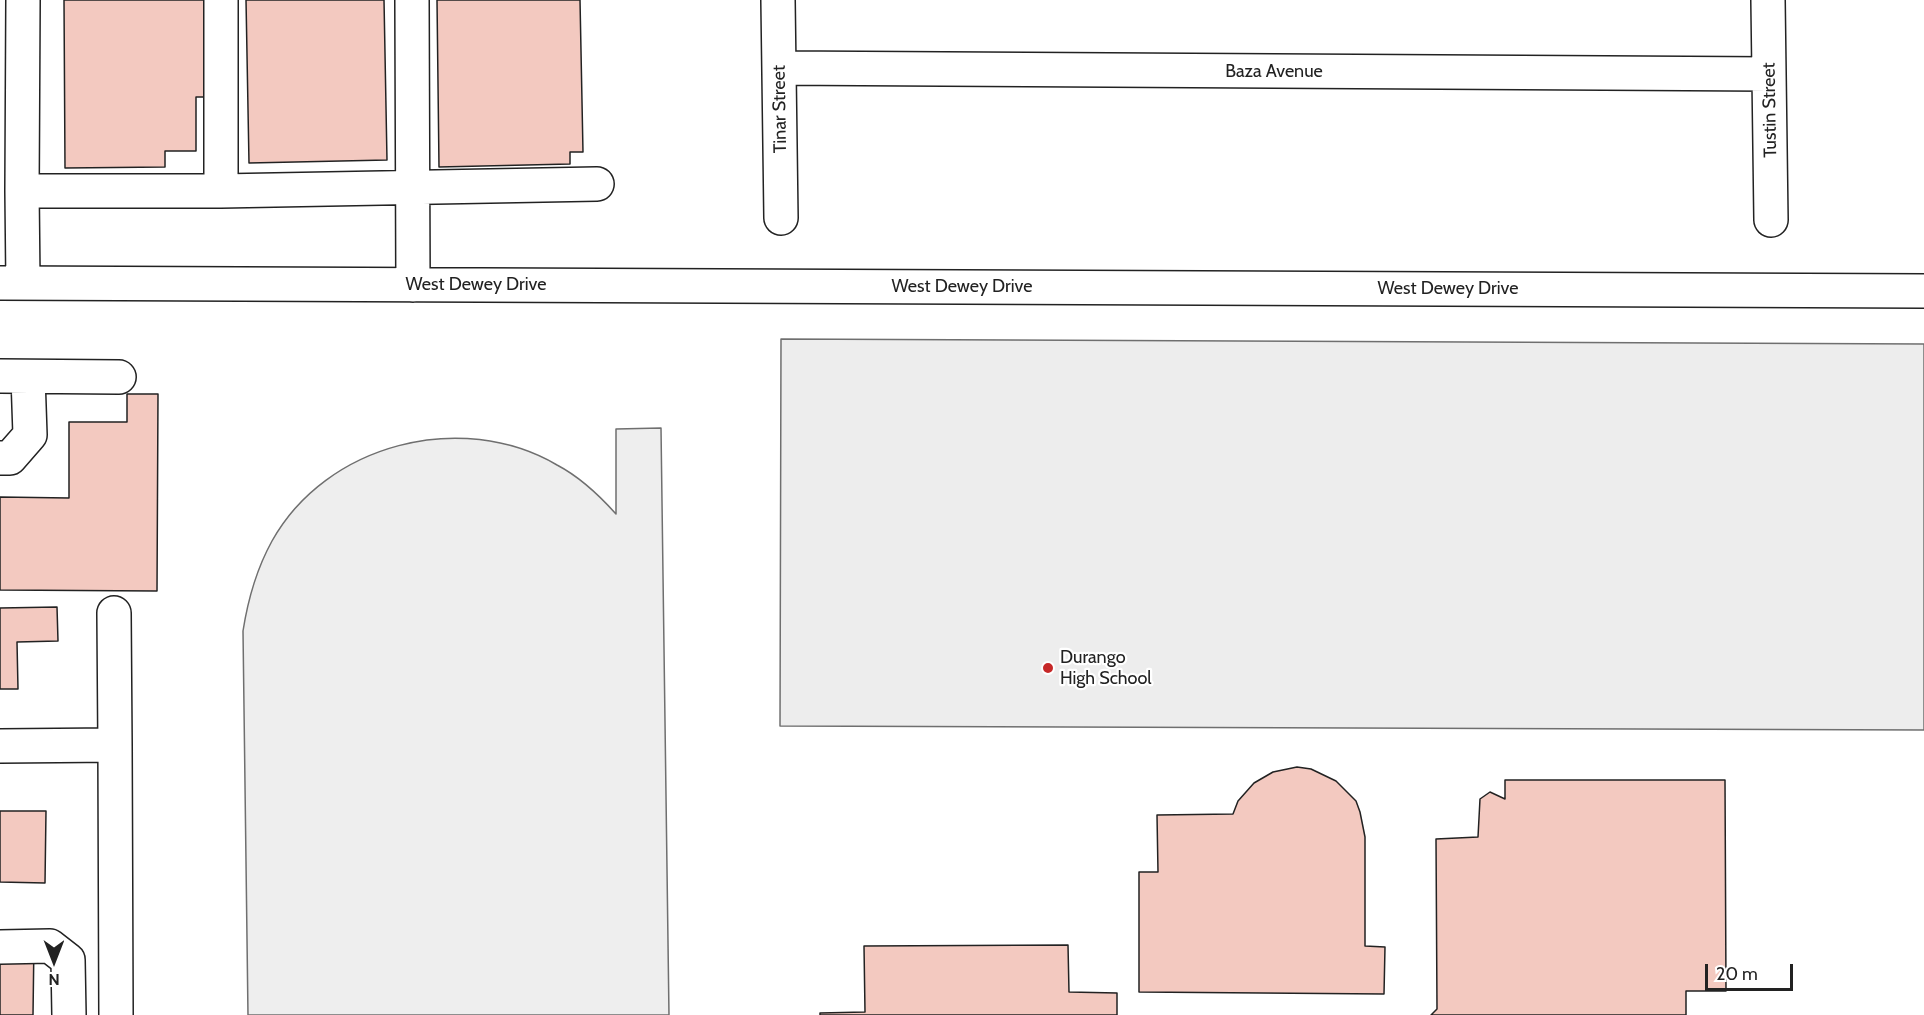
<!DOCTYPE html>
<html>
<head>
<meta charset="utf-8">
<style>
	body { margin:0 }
	#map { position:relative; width:1924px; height:1015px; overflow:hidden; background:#fff; font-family:Cabin,sans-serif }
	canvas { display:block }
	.north { position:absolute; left:24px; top:931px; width:60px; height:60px; -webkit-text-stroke:4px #fff; paint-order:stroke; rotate:180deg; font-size:16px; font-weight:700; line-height:24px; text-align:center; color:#222 }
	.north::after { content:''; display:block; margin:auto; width:21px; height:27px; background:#222; clip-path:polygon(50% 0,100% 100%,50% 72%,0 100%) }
	.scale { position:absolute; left:1705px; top:964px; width:88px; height:27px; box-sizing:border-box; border:3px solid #222; border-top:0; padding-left:8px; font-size:18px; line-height:21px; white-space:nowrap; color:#222; -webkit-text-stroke:4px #fff; paint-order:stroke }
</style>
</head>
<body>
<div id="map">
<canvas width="1924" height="1015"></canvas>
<div class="north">N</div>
<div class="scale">20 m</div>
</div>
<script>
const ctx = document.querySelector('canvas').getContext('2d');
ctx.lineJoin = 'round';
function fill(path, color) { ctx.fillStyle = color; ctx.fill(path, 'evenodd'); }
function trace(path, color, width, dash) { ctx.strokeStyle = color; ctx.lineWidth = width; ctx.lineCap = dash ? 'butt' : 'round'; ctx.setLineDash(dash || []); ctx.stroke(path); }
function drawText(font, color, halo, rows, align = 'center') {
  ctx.font = font + ' Cabin,sans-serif'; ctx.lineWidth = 4.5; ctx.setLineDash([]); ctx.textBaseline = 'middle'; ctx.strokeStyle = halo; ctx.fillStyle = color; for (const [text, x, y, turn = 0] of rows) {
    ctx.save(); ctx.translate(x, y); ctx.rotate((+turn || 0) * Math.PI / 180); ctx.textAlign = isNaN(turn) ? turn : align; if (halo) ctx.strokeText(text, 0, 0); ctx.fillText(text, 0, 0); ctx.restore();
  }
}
const green = new Path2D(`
	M 661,428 L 669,1015 L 248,1015 L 243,631 C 248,599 256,570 272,541 C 326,444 461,409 557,465 C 580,477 599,495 616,514 L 616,429 Z`);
fill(green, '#eee');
trace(green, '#6f6f6f', 1.5);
const parking = new Path2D(`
	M 781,339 L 1924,344 L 1924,730 L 780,726 Z`);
fill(parking, '#ededed');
trace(parking, '#6f6f6f', 1.5);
const building = new Path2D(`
	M 64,0 L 209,0 L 209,97 L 196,97 L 196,151 L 165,151 L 165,167 L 65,168 Z
	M 246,0 L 384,0 L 387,160 L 249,163 Z
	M 437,0 L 580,0 L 583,152 L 570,152 L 570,164 L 439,167 Z
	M 127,394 L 158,394 L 157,591 L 0,590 L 0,497 L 69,498 L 69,422 L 127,422 Z
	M 57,607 L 58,641 L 17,642 L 18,689 L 0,689 L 0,608 Z
	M 1297,767 L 1311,769 L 1336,781 L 1356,801 L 1360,812 L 1365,837 L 1365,946 L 1385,947 L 1384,994 L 1139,992 L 1139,872 L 1158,872 L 1157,815 L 1233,814 L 1238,801 L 1254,783 L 1273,772 Z
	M 1505,780 L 1725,780 L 1726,991 L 1686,991 L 1686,1015 L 1431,1015 L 1437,1009 L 1436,839 L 1478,837 L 1480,799 L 1490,792 L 1505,799 Z
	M 0,811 L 46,811 L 45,883 L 0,882 Z
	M 0,940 L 34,941 L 33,1015 L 0,1015 Z
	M 1068,945 L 1069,992 L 1117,993 L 1117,1015 L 820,1015 L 820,1013 L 865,1012 L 864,946 Z`);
fill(building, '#f3c9c0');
trace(building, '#222', 1.5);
const minor = new Path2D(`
	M 412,0 L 413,285
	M 778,0 L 781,218
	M 1768,0 L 1771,220
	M 779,68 L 1769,74
	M 22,191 L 23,0
	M 221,191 L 221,0
	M 0,283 L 1924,291
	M 23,283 L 22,191 L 221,191 L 597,184
	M 0,376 L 119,377
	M 0,458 L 10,458 L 30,435 L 28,377
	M 114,613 L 115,745
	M 0,746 L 115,745 L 116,1015
	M 0,947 L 50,946 L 68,960 L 69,1015`);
trace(minor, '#222', 36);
trace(minor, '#fff', 33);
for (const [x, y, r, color] of [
	[1048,668,6,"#c62828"]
]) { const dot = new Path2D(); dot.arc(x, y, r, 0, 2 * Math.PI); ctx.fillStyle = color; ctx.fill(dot); trace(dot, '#fff', 2); }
drawText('18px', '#222', '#fff', [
	["Baza Avenue",1274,72],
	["Tinar Street",780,109,-91],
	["Tustin Street",1770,110,-91],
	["West Dewey Drive",476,285],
	["West Dewey Drive",962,287],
	["West Dewey Drive",1448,289]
]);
drawText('18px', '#222', '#fff', [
	["Durango",1060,658],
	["High School",1060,679]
], 'left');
</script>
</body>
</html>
